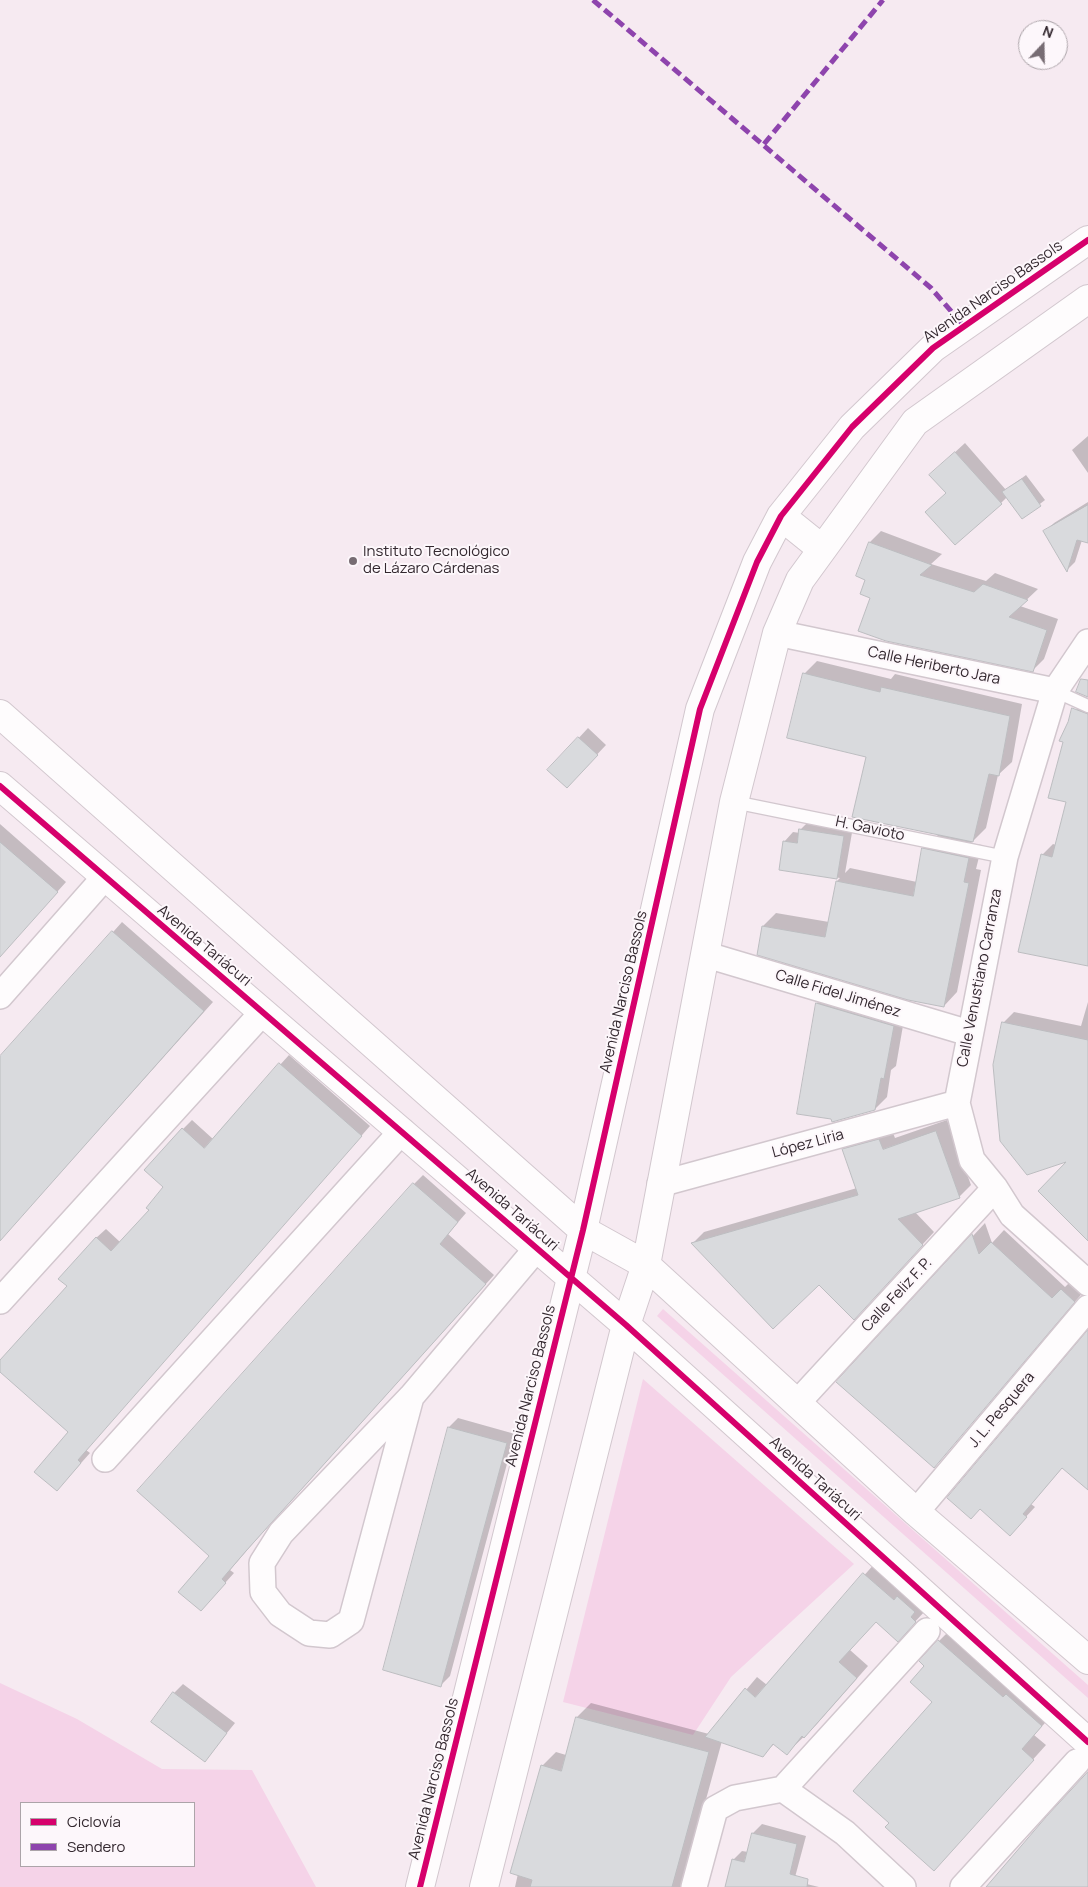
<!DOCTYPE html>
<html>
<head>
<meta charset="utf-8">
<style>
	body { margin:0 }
	#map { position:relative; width:1088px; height:1887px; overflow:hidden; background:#f6eaf1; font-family:Manrope,sans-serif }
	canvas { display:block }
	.legend { position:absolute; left:20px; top:1802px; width:175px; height:65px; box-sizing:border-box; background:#fdf7fb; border:1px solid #aca4a9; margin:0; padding:6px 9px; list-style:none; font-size:15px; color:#33282f }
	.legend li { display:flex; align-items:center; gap:10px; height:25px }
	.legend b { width:25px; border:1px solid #aca4a9 }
	.north { position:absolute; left:1018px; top:20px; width:50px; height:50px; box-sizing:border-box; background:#fdf7fb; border:1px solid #aca4a9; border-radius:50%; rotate:21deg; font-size:14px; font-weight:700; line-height:20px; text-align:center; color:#33282f }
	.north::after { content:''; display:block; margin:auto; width:18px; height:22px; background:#776c73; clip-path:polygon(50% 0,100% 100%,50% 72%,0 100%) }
</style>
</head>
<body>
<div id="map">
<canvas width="1088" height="1887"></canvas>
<ul class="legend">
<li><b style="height:6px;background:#d6006c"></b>Ciclovía</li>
<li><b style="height:6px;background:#8e44ad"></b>Sendero</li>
</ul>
<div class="north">N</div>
</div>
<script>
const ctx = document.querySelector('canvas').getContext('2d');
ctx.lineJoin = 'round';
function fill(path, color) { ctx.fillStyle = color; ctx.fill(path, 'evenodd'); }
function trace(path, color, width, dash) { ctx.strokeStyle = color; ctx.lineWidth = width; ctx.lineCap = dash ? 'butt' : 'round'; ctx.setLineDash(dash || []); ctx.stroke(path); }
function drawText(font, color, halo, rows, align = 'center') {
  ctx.font = font + ' Manrope,sans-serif'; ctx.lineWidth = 4; ctx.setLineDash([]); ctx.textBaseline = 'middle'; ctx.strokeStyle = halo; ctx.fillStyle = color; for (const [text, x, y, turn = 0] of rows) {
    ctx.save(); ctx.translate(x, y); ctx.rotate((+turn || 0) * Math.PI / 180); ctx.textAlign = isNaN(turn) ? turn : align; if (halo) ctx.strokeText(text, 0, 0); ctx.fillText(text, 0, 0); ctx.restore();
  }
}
fill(new Path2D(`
	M 663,1309 L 1088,1685 L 1088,1698 L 657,1316 Z
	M 643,1379 L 854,1564 L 731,1677 L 693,1735 L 563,1702 Z
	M 0,1683 L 77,1719 L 162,1769 L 252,1770 L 316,1887 L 0,1887 ZM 194,1803 L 194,1866 L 21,1866 L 21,1803 Z`), '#f5d3e8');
fill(new Path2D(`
	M 1088,436 L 1088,473 L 1072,450 Z
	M 965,443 L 1006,490 L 1026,475 L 1045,500 L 1022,518 L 1007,497 L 1001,503 L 947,493 L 940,466 Z
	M 1088,502 L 1088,542 L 1082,540 L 1075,562 L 1067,570 L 1045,532 L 1054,523 Z
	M 881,531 L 942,554 L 931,564 L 986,581 L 995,573 L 1038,589 L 1020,606 L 1058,619 L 1044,659 L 1033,670 L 872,598 L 867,579 L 870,542 Z
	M 817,661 L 891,679 L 895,674 L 1022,704 L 1012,762 L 998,775 L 986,828 L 971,843 L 982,845 L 976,869 L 981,870 L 957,992 L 944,1006 L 758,954 L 763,926 L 776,913 L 829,922 L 837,881 L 840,878 L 780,869 L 784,842 L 793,832 L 800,833 L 800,830 L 810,820 L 853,827 L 845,873 L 850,868 L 917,882 L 923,849 L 939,834 L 868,756 L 804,674 Z
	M 1087,699 L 1088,700 L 1088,965 L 1042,855 L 1053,844 L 1056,845 L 1067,801 L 1076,710 Z
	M 588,728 L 606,745 L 576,777 L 549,770 Z
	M 0,824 L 66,882 L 0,956 Z
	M 122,922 L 213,1002 L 0,1240 L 0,1059 Z
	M 829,991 L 905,1014 L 896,1066 L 891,1070 L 887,1097 L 875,1109 L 832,1118 L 798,1112 L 817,1003 Z
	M 1088,1002 L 1088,1239 L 1070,1159 L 1003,1023 L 1014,1012 L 1081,1026 Z
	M 289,1055 L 370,1126 L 86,1450 L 90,1453 L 66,1480 L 69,1432 L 0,1371 L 0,1362 L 69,1286 L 96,1238 L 106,1229 L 120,1242 L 150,1210 L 165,1187 L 183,1129 L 192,1120 L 213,1139 Z
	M 947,1120 L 971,1185 L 959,1197 L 915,1212 L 934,1232 L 865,1307 L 819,1283 L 693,1243 L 704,1232 L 857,1188 L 843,1150 L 855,1138 L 891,1128 L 895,1138 Z
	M 423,1175 L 466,1213 L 448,1234 L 494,1275 L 255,1541 L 230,1570 L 234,1573 L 201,1610 L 211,1556 L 414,1184 Z
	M 985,1223 L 992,1243 L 1004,1230 L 1065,1287 L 1074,1278 L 1086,1289 L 934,1466 L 837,1382 Z
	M 1088,1332 L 1088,1488 L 1063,1467 L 1031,1504 L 1035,1507 L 1010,1534 Z
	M 458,1418 L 515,1434 L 450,1676 L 441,1685 L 385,1669 L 449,1427 Z
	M 876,1562 L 927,1609 L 909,1628 L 876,1621 L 850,1650 L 868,1666 L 816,1725 L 787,1753 L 774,1744 L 763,1755 L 722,1741 L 682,1887 L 515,1887 L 542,1766 L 556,1752 L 566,1755 L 577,1717 L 591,1703 L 709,1734 L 757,1677 L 767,1685 Z
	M 952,1628 L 1055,1712 L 1034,1735 L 1046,1745 L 947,1855 L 891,1823 L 934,1702 L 926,1666 L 939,1641 Z
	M 183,1684 L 235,1723 L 205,1760 L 174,1693 Z
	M 762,1824 L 806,1836 L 794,1881 L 819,1887 L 726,1887 L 733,1860 L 742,1851 L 748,1852 L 753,1833 Z`), '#0003');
const building = new Path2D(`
	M 955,452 L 1002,504 L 955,545 L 925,512 L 946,493 L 929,475 Z
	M 1022,479 L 1041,506 L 1022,519 L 1002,492 Z
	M 1088,505 L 1088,543 L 1077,540 L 1067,572 L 1043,531 Z
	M 869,542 L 932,565 L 920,575 L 974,592 L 983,584 L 1028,600 L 1009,617 L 1047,630 L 1033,672 L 886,641 L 858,631 L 870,598 L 860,594 L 865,580 L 856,576 Z
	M 803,673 L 880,692 L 881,687 L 1010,716 L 999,776 L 989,774 L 973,842 L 852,817 L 866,757 L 787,738 Z
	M 1081,679 L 1088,680 L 1088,697 L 1076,692 Z
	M 1072,708 L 1088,714 L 1088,966 L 1018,952 L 1041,854 L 1052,857 L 1066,802 L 1048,798 L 1063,742 L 1059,741 L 1068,722 Z
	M 578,737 L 598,755 L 567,788 L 547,770 Z
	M 799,829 L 844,836 L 837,879 L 779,870 L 783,841 L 797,843 Z
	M 0,842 L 58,892 L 0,957 Z
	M 922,848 L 969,858 L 964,882 L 969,883 L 944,1007 L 908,1000 L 757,955 L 762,926 L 825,937 L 836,881 L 913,896 Z
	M 112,931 L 204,1011 L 0,1241 L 0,1056 Z
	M 816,1003 L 894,1026 L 884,1079 L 881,1078 L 875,1110 L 832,1122 L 831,1119 L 797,1114 Z
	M 1002,1022 L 1088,1040 L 1088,1241 L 1038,1191 L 1066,1162 L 1027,1175 L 1000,1141 L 993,1065 Z
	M 279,1063 L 362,1136 L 78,1460 L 81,1463 L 57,1491 L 34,1472 L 68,1432 L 0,1372 L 0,1360 L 67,1286 L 58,1279 L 96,1237 L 111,1251 L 149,1210 L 146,1208 L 163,1187 L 144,1170 L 182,1128 L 204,1148 Z
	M 936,1131 L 960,1198 L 898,1219 L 923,1245 L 854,1320 L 819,1285 L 773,1329 L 691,1243 L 858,1195 L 842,1149 L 879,1139 L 883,1149 Z
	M 413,1183 L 458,1222 L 440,1244 L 486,1284 L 246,1551 L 222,1579 L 226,1583 L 201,1611 L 178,1592 L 209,1556 L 137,1491 Z
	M 972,1234 L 979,1254 L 991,1242 L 1052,1298 L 1061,1289 L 1075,1302 L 934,1468 L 836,1382 Z
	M 1088,1330 L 1088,1490 L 1062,1468 L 1023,1514 L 1027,1517 L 1010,1536 L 980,1509 L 971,1519 L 947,1498 Z
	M 448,1427 L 507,1443 L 441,1687 L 383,1670 Z
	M 863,1573 L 894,1600 L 897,1596 L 915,1612 L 911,1617 L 916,1622 L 898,1642 L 876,1622 L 839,1662 L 857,1678 L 804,1738 L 802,1736 L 787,1755 L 773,1744 L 763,1757 L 705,1737 L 745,1688 L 755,1697 Z
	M 938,1640 L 1003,1697 L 1006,1694 L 1042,1726 L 1022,1749 L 1034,1760 L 934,1871 L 885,1827 L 889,1823 L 853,1791 L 932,1702 L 910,1682 L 924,1666 L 919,1661 Z
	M 173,1692 L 227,1733 L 205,1762 L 151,1722 Z
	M 576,1717 L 709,1752 L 672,1887 L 530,1887 L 532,1880 L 510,1873 L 541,1765 L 561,1771 Z
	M 1088,1772 L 1088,1887 L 986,1887 L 1046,1817 Z
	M 752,1833 L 797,1844 L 790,1874 L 808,1879 L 807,1887 L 725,1887 L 732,1859 L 744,1862 Z`);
fill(building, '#d9dadd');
trace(building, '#bcbdc0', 1);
const lane = new Path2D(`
	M 1055,691 L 1088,706
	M 734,802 L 1005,857`);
const street = new Path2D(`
	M 777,633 L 1055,691
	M 1088,642 L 1055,691 L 1005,857 L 957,1103 L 972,1160 L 995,1188 L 1012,1215 L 1088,1283
	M 707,955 L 969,1033
	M 0,996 L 104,878
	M 660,1184 L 957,1103
	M 0,1301 L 263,1012
	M 411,1397 L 351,1621 L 330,1635 L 309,1633 L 280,1614 L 263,1592 L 262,1563 L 281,1533 L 411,1397 L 537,1248
	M 798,1402 L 995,1188
	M 105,1459 L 402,1131
	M 916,1512 L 1088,1308
	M 694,1887 L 715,1809 L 735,1798 L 783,1789
	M 903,1887 L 845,1833 L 783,1789 L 927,1631
	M 963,1887 L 1077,1762`);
const secondary = new Path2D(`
	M 781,516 L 822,549
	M 0,714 L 583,1230 L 646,1265 L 916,1512 L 1088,1660
	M 0,786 L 626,1325 L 1088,1742
	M 420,1887 L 583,1230 L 700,709 L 757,562 L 781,516 L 852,427 L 933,348 L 1088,240
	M 484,1887 L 626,1325 L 646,1265 L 734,802 L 777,633 L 800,580 L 915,422 L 1088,299`);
trace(lane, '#d2c7ce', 15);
trace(street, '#d2c7ce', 28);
trace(secondary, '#d2c7ce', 30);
trace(lane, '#fefcfd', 12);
trace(street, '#fefcfd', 25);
trace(secondary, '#fefcfd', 28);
trace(new Path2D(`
	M 593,0 L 931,288 L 964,326
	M 764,144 L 883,0`), '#8e44ad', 5, [10, 5]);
trace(new Path2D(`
	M 0,786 L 626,1325 L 1088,1742
	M 420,1887 L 583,1230 L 700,709 L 757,562 L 781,516 L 852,427 L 933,348 L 1088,240`), '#d6006c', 6);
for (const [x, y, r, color] of [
	[353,561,5,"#776c73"]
]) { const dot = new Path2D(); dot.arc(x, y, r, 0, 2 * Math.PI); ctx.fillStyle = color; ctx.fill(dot); trace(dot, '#fdf7fb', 2); }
drawText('15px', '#33282f', '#fdf7fb', [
	["Avenida Narciso Bassols",993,292,-35],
	["Calle Heriberto Jara",934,666,12],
	["H. Gavioto",870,829,12],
	["Avenida Tariácuri",204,946,40],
	["Calle Venustiano Carranza",980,978,-79],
	["Avenida Narciso Bassols",624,992,-77],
	["Calle Fidel Jiménez",838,994,17],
	["López Liria",808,1144,-15],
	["Avenida Tariácuri",512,1210,41],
	["Calle Feliz F. P.",897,1295,-47],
	["Avenida Narciso Bassols",531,1386,-76],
	["J. L. Pesquera",1002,1410,-50],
	["Avenida Tariácuri",815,1479,42],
	["Avenida Narciso Bassols",434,1779,-76]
]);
drawText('15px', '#33282f', '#fdf7fb', [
	["Instituto Tecnológico",363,552],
	["de Lázaro Cárdenas",363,569]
], 'left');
</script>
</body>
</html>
